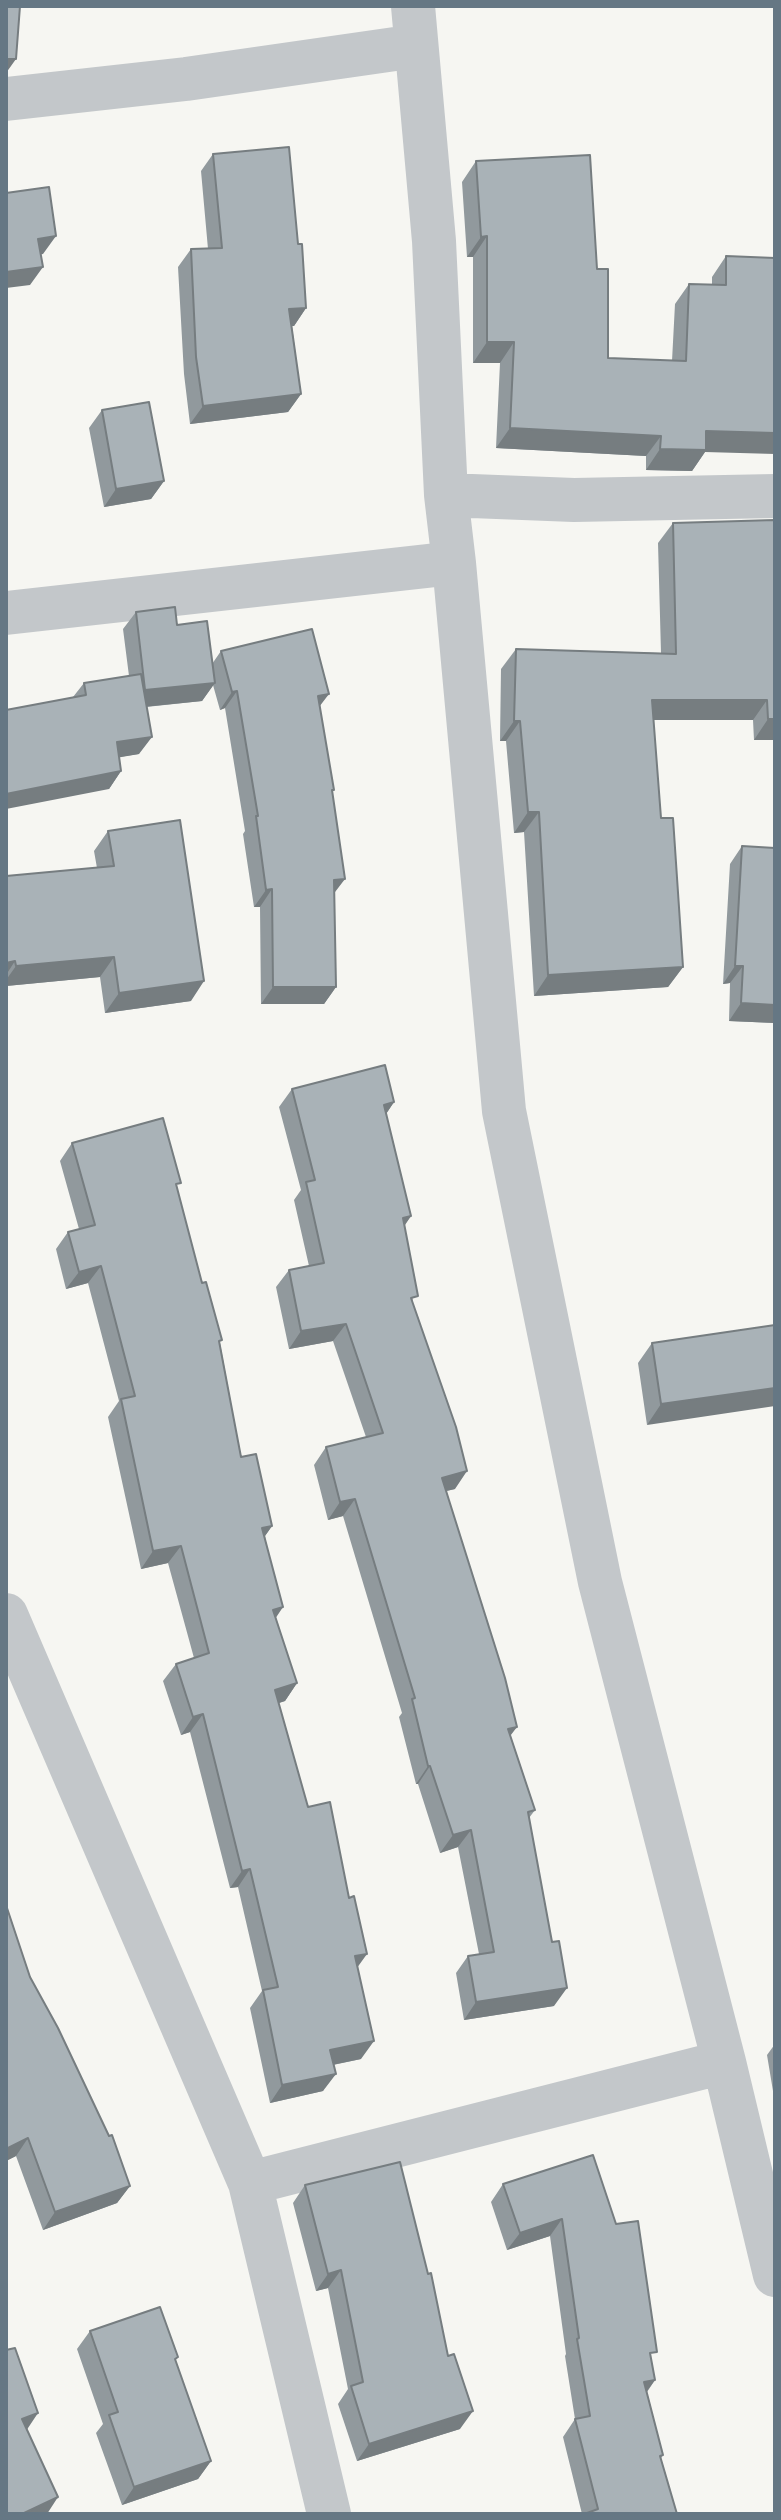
<!DOCTYPE html>
<html>
<head>
<meta charset="utf-8">
<style>
	body { margin:0 }
	#map { position:relative; width:781px; height:2520px; overflow:hidden; background:#f6f6f2; font-family:Figtree,sans-serif }
	canvas { display:block }
	.frame { position:absolute; inset:0; border:8px solid #657784; pointer-events:none }
</style>
</head>
<body>
<div id="map">
<canvas width="781" height="2520"></canvas>
<div class="frame"></div>
</div>
<script>
const ctx = document.querySelector('canvas').getContext('2d');
ctx.lineJoin = 'round';
function trace(path, color, width, dash) { ctx.strokeStyle = color; ctx.lineWidth = width; ctx.lineCap = dash ? 'butt' : 'round'; ctx.setLineDash(dash || []); ctx.stroke(path); }
function fill(path, color) { ctx.fillStyle = color; ctx.fill(path, 'evenodd'); }
trace(new Path2D(`
	M 413,6 L 434,241 L 446,495 L 454,563 L 504,1111 L 600,1582 L 724,2062 L 775,2275
	M 6,99 L 186,79 L 416,46
	M 446,495 L 574,500 L 775,496
	M 6,613 L 454,563
	M 6,1615 L 250,2183 L 329,2514
	M 250,2183 L 724,2062`), '#c3c7ca', 44);
fill(new Path2D(`
	M 213,154 L 298,244 L 306,308 L 294,326 L 292,326 L 301,394 L 288,412 L 190,424 L 184,374 L 178,267 L 191,249 L 208,249 L 201,171 Z
	M 476,161 L 597,269 L 608,358 L 672,361 L 675,304 L 689,284 L 712,284 L 712,277 L 726,256 L 775,258 L 705,452 L 692,471 L 646,470 L 646,456 L 496,448 L 500,363 L 473,363 L 473,257 L 467,257 L 462,182 Z
	M 102,410 L 164,481 L 151,499 L 104,507 L 89,428 Z
	M 775,520 L 775,740 L 754,740 L 753,720 L 653,720 L 661,818 L 683,967 L 668,987 L 534,996 L 524,832 L 514,833 L 506,741 L 500,741 L 501,669 L 516,649 L 661,653 L 658,543 L 673,523 Z
	M 136,612 L 177,625 L 212,664 L 221,651 L 320,706 L 332,793 L 336,987 L 324,1004 L 261,1004 L 260,907 L 254,907 L 243,834 L 245,831 L 225,708 L 220,710 L 213,685 L 202,701 L 146,707 L 139,754 L 119,757 L 121,771 L 109,789 L 73,697 L 84,683 L 129,676 L 123,629 Z
	M 108,831 L 191,1001 L 105,1013 L 100,977 L 6,986 L 6,876 L 97,868 L 94,851 Z
	M 742,846 L 775,1023 L 729,1021 L 730,983 L 723,984 L 730,864 Z
	M 292,1089 L 394,1102 L 386,1114 L 411,1216 L 404,1225 L 413,1303 L 455,1489 L 446,1491 L 510,1736 L 535,1810 L 529,1818 L 554,2006 L 464,2020 L 456,1973 L 468,1956 L 479,1954 L 458,1847 L 440,1853 L 418,1784 L 416,1784 L 399,1717 L 402,1713 L 343,1516 L 328,1520 L 314,1465 L 326,1447 L 366,1437 L 333,1341 L 289,1349 L 276,1287 L 289,1270 L 309,1266 L 294,1200 L 301,1190 L 279,1107 Z
	M 72,1143 L 177,1188 L 202,1283 L 220,1343 L 241,1457 L 272,1526 L 265,1536 L 276,1618 L 297,1683 L 285,1701 L 279,1703 L 308,1807 L 358,1967 L 361,2059 L 333,2065 L 323,2091 L 270,2103 L 250,2008 L 262,1991 L 238,1887 L 230,1888 L 190,1732 L 181,1735 L 163,1681 L 176,1664 L 194,1658 L 168,1563 L 141,1569 L 108,1417 L 119,1401 L 88,1283 L 66,1289 L 56,1249 L 68,1232 L 79,1229 L 60,1161 Z
	M 775,1325 L 647,1425 L 638,1363 L 652,1343 Z
	M 6,1905 L 30,1977 L 130,2186 L 117,2203 L 43,2230 L 16,2156 L 6,2161 Z
	M 775,2044 L 775,2103 L 767,2055 Z
	M 593,2155 L 651,2360 L 655,2380 L 647,2392 L 663,2455 L 661,2458 L 677,2514 L 582,2514 L 563,2437 L 575,2419 L 565,2356 L 566,2354 L 550,2236 L 507,2250 L 491,2202 L 503,2184 Z
	M 305,2185 L 460,2429 L 357,2461 L 338,2404 L 348,2389 L 328,2288 L 316,2291 L 293,2203 Z
	M 90,2331 L 178,2357 L 175,2361 L 211,2461 L 198,2479 L 122,2505 L 96,2433 L 103,2424 L 77,2349 Z`), '#91999d');
fill(new Path2D(`
	M 6,59 L 16,59 L 6,73 Z
	M 56,236 L 43,254 L 26,257 L 38,239 Z
	M 487,236 L 473,257 L 467,257 L 481,237 Z
	M 43,267 L 30,285 L 6,288 L 6,272 Z
	M 306,308 L 294,326 L 277,327 L 289,309 Z
	M 487,342 L 514,342 L 500,363 L 473,363 Z
	M 301,394 L 288,412 L 190,424 L 203,406 Z
	M 510,428 L 661,436 L 646,456 L 496,448 Z
	M 706,431 L 775,433 L 775,454 L 705,452 L 692,471 L 646,470 L 660,449 Z
	M 164,481 L 151,499 L 104,507 L 116,489 Z
	M 215,683 L 202,701 L 133,708 L 145,690 Z
	M 237,691 L 225,708 L 220,710 L 232,692 Z
	M 329,694 L 316,711 L 318,696 Z
	M 652,700 L 767,700 L 753,720 L 638,720 Z
	M 768,719 L 775,719 L 775,740 L 754,740 Z
	M 514,721 L 520,721 L 506,741 L 500,741 Z
	M 152,737 L 139,754 L 104,760 L 117,742 Z
	M 121,771 L 109,789 L 6,809 L 6,794 Z
	M 528,812 L 539,812 L 524,832 L 514,833 Z
	M 345,879 L 332,896 L 334,880 Z
	M 272,889 L 260,907 L 254,907 L 266,890 Z
	M 114,957 L 100,977 L 6,986 L 6,980 L 16,966 Z
	M 15,961 L 6,975 L 6,963 Z
	M 735,966 L 743,966 L 730,983 L 723,984 Z
	M 683,967 L 668,987 L 534,996 L 548,975 Z
	M 204,981 L 191,1001 L 105,1013 L 119,993 Z
	M 273,987 L 336,987 L 324,1004 L 261,1004 Z
	M 741,1003 L 775,1005 L 775,1023 L 729,1021 Z
	M 394,1102 L 382,1120 L 384,1105 Z
	M 411,1216 L 399,1234 L 403,1218 Z
	M 101,1266 L 88,1283 L 66,1289 L 79,1272 Z
	M 346,1324 L 333,1341 L 289,1349 L 301,1331 Z
	M 775,1388 L 775,1406 L 647,1425 L 661,1404 Z
	M 467,1471 L 455,1489 L 429,1495 L 442,1478 Z
	M 355,1499 L 343,1516 L 328,1520 L 340,1502 Z
	M 272,1526 L 260,1543 L 262,1528 Z
	M 181,1546 L 168,1563 L 141,1569 L 153,1551 Z
	M 283,1607 L 271,1625 L 273,1610 Z
	M 297,1683 L 285,1701 L 263,1708 L 275,1690 Z
	M 203,1714 L 190,1732 L 181,1735 L 193,1717 Z
	M 517,1727 L 504,1744 L 508,1729 Z
	M 428,1766 L 430,1766 L 418,1784 L 416,1784 Z
	M 471,1830 L 458,1847 L 440,1853 L 453,1835 Z
	M 250,1869 L 238,1887 L 230,1888 L 242,1871 Z
	M 367,1954 L 354,1972 L 355,1956 Z
	M 567,1988 L 554,2006 L 464,2020 L 476,2002 Z
	M 374,2041 L 361,2059 L 317,2068 L 330,2050 Z
	M 336,2074 L 323,2091 L 270,2103 L 282,2085 Z
	M 28,2138 L 16,2156 L 6,2161 L 6,2149 Z
	M 130,2186 L 117,2203 L 43,2230 L 55,2212 Z
	M 562,2219 L 550,2236 L 507,2250 L 520,2233 Z
	M 341,2270 L 328,2288 L 316,2291 L 328,2274 Z
	M 655,2380 L 642,2398 L 644,2382 Z
	M 473,2411 L 460,2429 L 357,2461 L 369,2444 Z
	M 38,2413 L 26,2431 L 22,2419 Z
	M 211,2461 L 198,2479 L 122,2505 L 134,2487 Z
	M 58,2497 L 47,2514 L 22,2514 Z`), '#767d80');
const building = new Path2D(`
	M 6,6 L 20,6 L 16,59 L 6,59 Z
	M 289,147 L 298,244 L 302,244 L 306,308 L 289,309 L 301,394 L 203,406 L 196,357 L 191,249 L 222,248 L 213,154 Z
	M 590,155 L 597,269 L 608,269 L 608,358 L 686,361 L 689,284 L 726,285 L 726,256 L 775,258 L 775,433 L 706,431 L 706,450 L 660,449 L 661,436 L 510,428 L 514,342 L 487,342 L 487,236 L 481,237 L 476,161 Z
	M 49,187 L 56,236 L 38,239 L 43,267 L 6,272 L 6,193 Z
	M 149,402 L 164,481 L 116,489 L 102,410 Z
	M 775,520 L 775,719 L 768,719 L 767,700 L 652,700 L 661,818 L 673,818 L 683,967 L 548,975 L 539,812 L 528,812 L 520,721 L 514,721 L 516,649 L 676,654 L 673,523 Z
	M 175,607 L 177,625 L 207,621 L 215,683 L 145,690 L 136,612 Z
	M 312,629 L 329,694 L 318,696 L 334,790 L 332,790 L 345,879 L 334,880 L 336,987 L 273,987 L 272,889 L 266,890 L 256,816 L 258,816 L 237,691 L 232,692 L 221,651 Z
	M 141,674 L 152,737 L 117,742 L 121,771 L 6,794 L 6,710 L 86,695 L 84,683 Z
	M 180,820 L 204,981 L 119,993 L 114,957 L 16,966 L 15,961 L 6,963 L 6,876 L 114,866 L 108,831 Z
	M 742,846 L 775,848 L 775,1005 L 741,1003 L 743,966 L 735,966 Z
	M 385,1065 L 394,1102 L 384,1105 L 411,1216 L 403,1218 L 418,1296 L 411,1298 L 456,1427 L 467,1471 L 442,1478 L 505,1678 L 517,1727 L 508,1729 L 535,1810 L 528,1812 L 552,1942 L 559,1941 L 567,1988 L 476,2002 L 468,1956 L 494,1952 L 471,1830 L 453,1835 L 430,1766 L 428,1766 L 412,1699 L 415,1698 L 355,1499 L 340,1502 L 326,1447 L 383,1433 L 346,1324 L 301,1331 L 289,1270 L 324,1263 L 306,1182 L 315,1180 L 292,1089 Z
	M 163,1118 L 181,1183 L 176,1184 L 202,1283 L 206,1282 L 222,1340 L 219,1341 L 241,1457 L 256,1454 L 272,1526 L 262,1528 L 283,1607 L 273,1610 L 297,1683 L 275,1690 L 308,1807 L 330,1802 L 349,1898 L 354,1896 L 367,1954 L 355,1956 L 374,2041 L 330,2050 L 336,2074 L 282,2085 L 263,1990 L 278,1987 L 250,1869 L 242,1871 L 203,1714 L 193,1717 L 176,1664 L 209,1653 L 181,1546 L 153,1551 L 121,1399 L 135,1396 L 101,1266 L 79,1272 L 68,1232 L 95,1225 L 72,1143 Z
	M 775,1325 L 775,1388 L 661,1404 L 652,1343 Z
	M 6,1905 L 30,1977 L 58,2028 L 109,2136 L 112,2135 L 130,2186 L 55,2212 L 28,2138 L 6,2149 Z
	M 593,2155 L 616,2224 L 638,2221 L 657,2352 L 650,2353 L 655,2380 L 644,2382 L 663,2455 L 660,2456 L 677,2514 L 588,2514 L 587,2513 L 598,2509 L 575,2419 L 590,2416 L 577,2339 L 579,2338 L 562,2219 L 520,2233 L 503,2184 Z
	M 400,2162 L 428,2274 L 431,2273 L 448,2356 L 454,2354 L 473,2411 L 369,2444 L 351,2386 L 363,2382 L 341,2270 L 328,2274 L 305,2185 Z
	M 160,2307 L 178,2357 L 175,2359 L 211,2461 L 134,2487 L 109,2415 L 118,2412 L 90,2331 Z
	M 15,2348 L 38,2413 L 22,2419 L 58,2497 L 22,2514 L 6,2514 L 6,2350 Z`);
fill(building, '#a9b2b7');
trace(building, '#767d80', 2);
</script>
</body>
</html>
